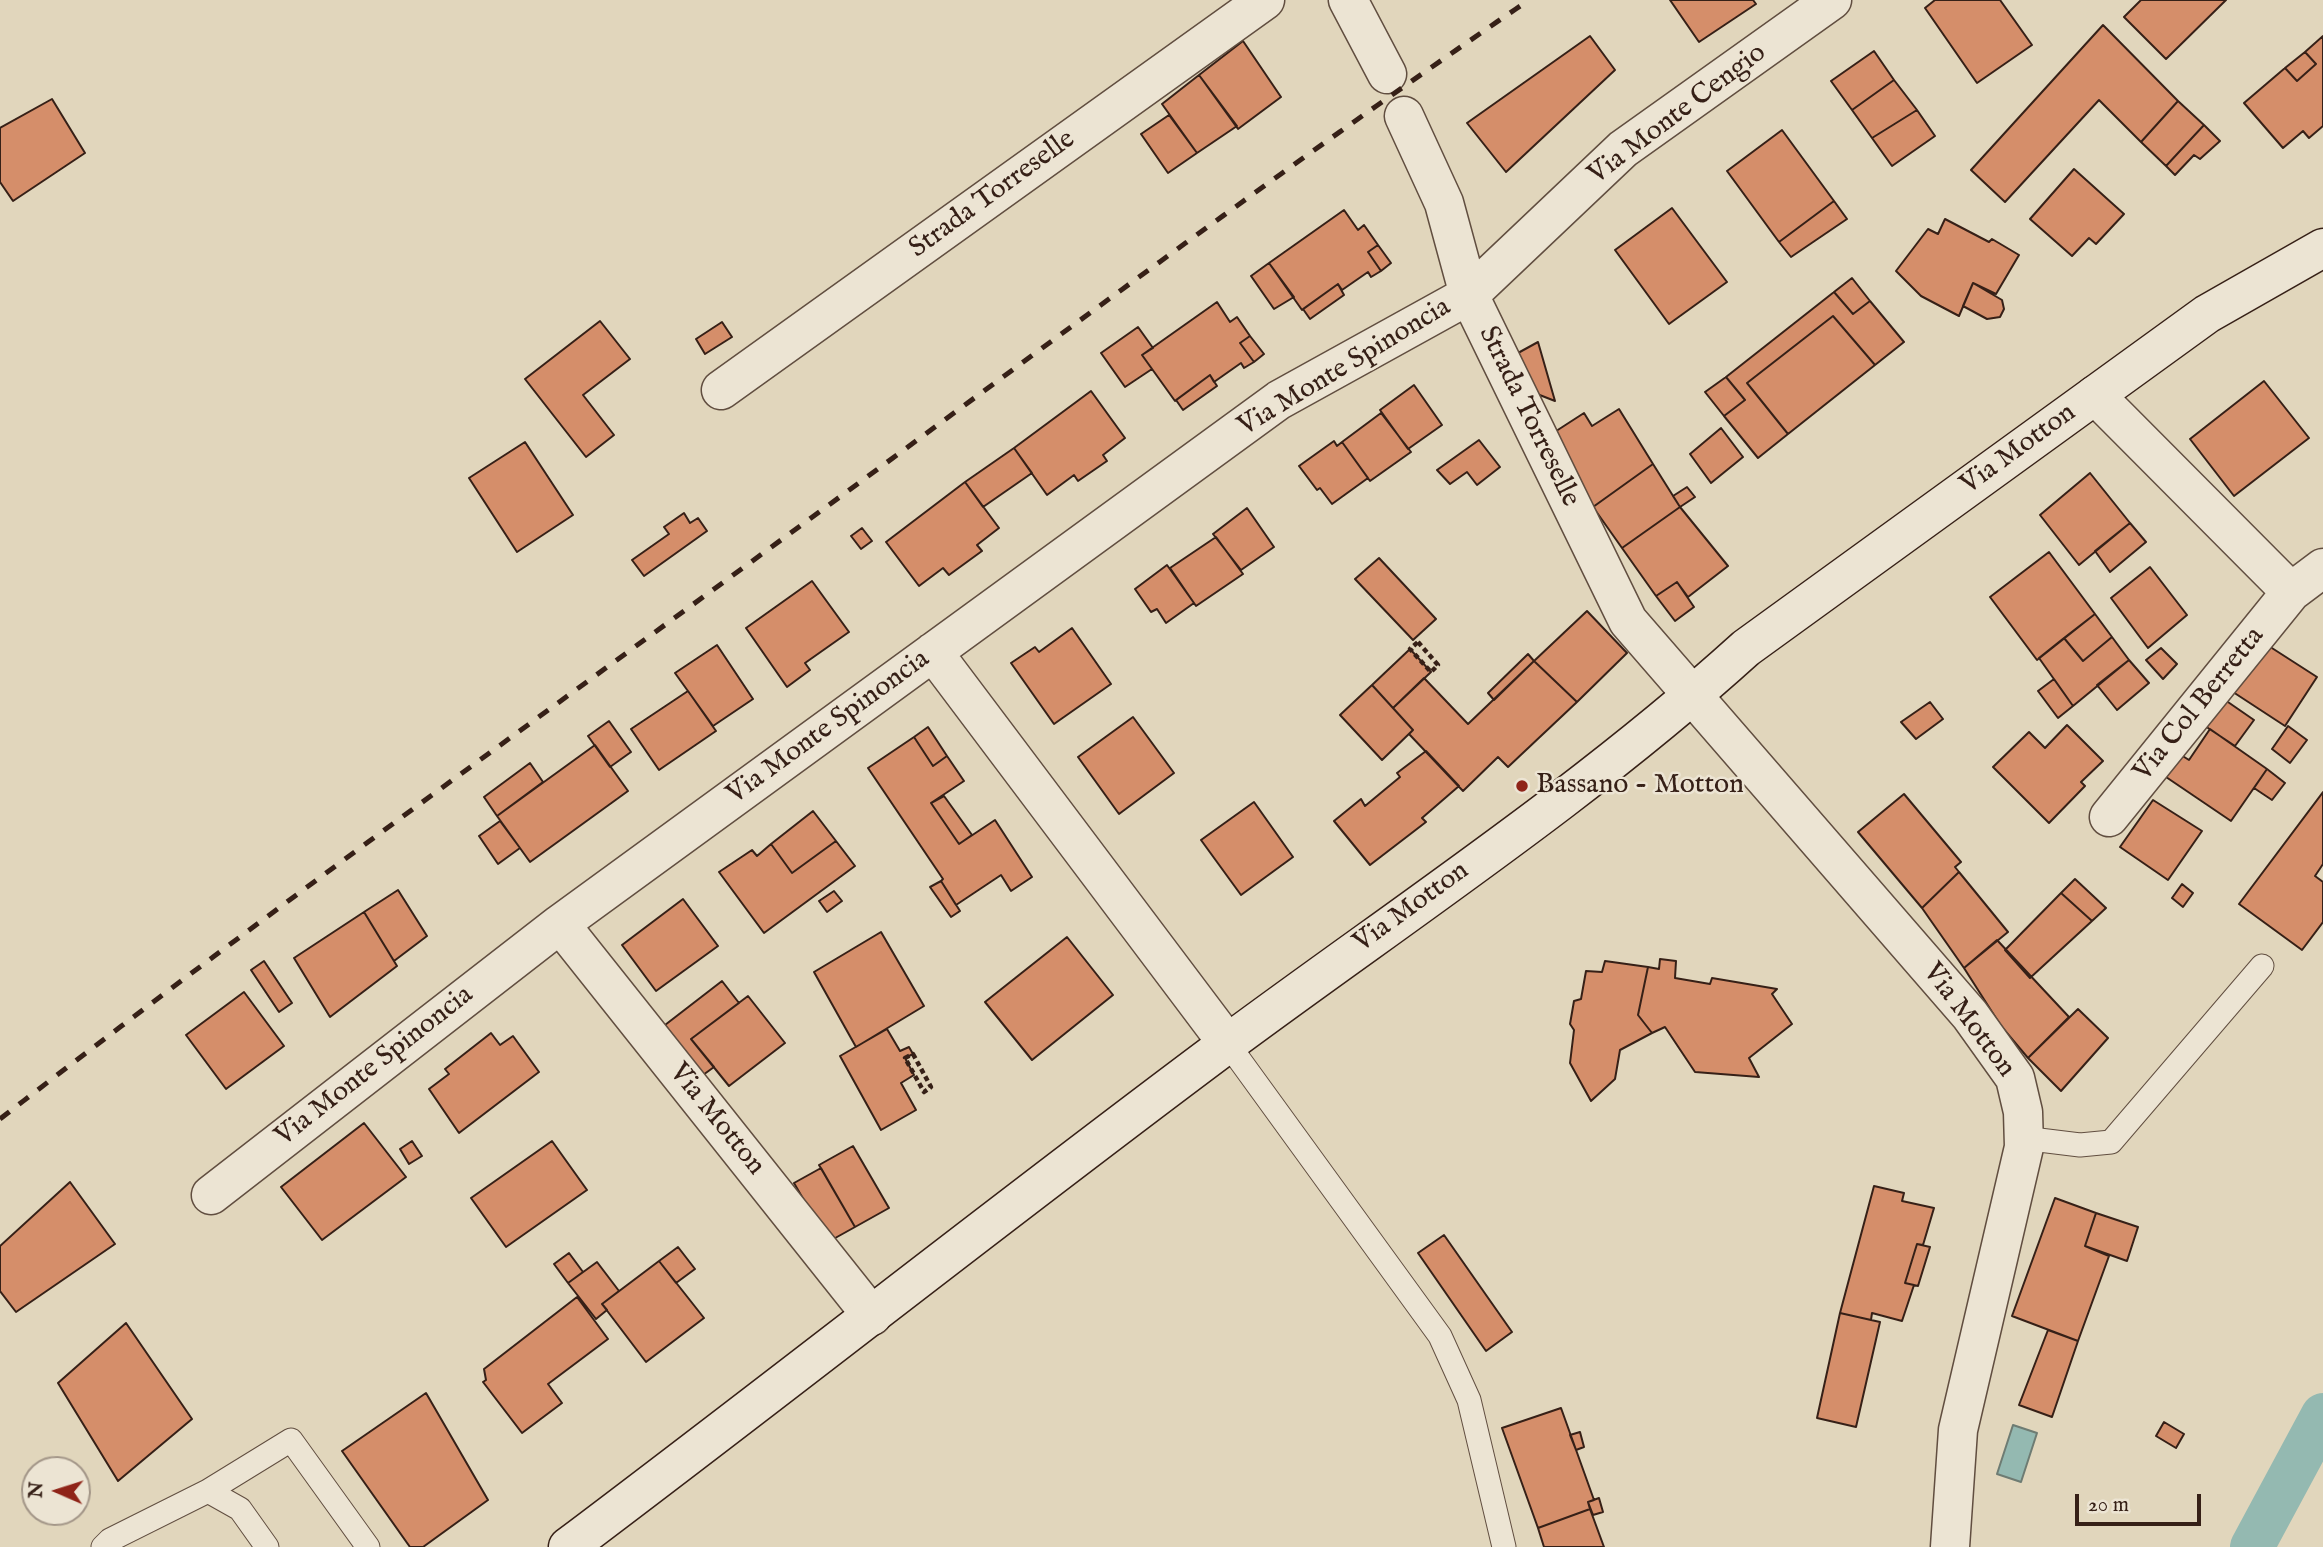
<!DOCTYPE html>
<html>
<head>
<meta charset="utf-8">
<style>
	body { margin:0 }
	#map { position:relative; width:2323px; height:1547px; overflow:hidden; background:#e1d6bc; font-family:"IM FELL English",serif }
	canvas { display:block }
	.north { position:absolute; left:21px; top:1456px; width:70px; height:70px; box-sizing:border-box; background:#ece4d3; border:2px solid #a39688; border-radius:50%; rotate:273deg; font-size:19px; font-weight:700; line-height:28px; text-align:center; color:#362017 }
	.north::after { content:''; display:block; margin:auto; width:24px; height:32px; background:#8f2418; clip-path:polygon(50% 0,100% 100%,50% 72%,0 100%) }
	.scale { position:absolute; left:2075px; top:1494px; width:126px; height:32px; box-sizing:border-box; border:4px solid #362017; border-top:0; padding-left:9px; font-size:21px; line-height:24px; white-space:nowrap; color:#362017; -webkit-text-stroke:5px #ece4d3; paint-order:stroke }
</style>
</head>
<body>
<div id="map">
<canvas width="2323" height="1547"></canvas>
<div class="north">N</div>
<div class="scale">20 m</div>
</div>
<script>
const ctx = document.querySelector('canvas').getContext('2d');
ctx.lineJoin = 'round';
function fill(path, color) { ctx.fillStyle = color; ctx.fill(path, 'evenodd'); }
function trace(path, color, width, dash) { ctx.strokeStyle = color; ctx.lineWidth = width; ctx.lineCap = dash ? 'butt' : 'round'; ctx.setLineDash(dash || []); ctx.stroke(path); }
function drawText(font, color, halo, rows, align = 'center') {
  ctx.font = font + ' "IM FELL English",serif'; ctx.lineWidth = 5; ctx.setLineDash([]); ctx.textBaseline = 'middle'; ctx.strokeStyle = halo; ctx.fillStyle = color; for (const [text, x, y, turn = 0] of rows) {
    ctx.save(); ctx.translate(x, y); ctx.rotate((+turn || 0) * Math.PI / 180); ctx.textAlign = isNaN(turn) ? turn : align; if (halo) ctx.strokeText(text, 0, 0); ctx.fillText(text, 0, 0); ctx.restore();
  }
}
const water = new Path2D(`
	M 2013,1425 L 2037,1433 L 2021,1482 L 1997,1474 Z`);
fill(water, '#94b9b1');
trace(water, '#6e7c73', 2);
trace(new Path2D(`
	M 2252,1547 L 2323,1415`), '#94b9b1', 44);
const building = new Path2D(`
	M 1670,0 L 1753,0 L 1756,4 L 1699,42 Z
	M 1935,0 L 2000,0 L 2032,45 L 1977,83 L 1925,8 Z
	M 2141,0 L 2226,0 L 2166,59 L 2124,17 Z
	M 2103,25 L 2178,101 L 2141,142 L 2099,100 L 2005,202 L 1971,170 Z
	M 1590,36 L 1615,70 L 1506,172 L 1467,123 Z
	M 2323,36 L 2323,126 L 2309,138 L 2303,131 L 2283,148 L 2244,103 L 2285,68 L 2297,81 L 2316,64 L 2305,52 Z
	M 1243,41 L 1281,97 L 1238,129 L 1199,75 Z
	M 1874,51 L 1894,80 L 1852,110 L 1831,81 Z
	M 2305,52 L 2316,64 L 2297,81 L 2285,68 Z
	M 1199,75 L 1237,126 L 1197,153 L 1162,104 Z
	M 1894,80 L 1917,110 L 1872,138 L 1852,110 Z
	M 52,99 L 85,153 L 13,201 L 0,182 L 0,128 Z
	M 2178,101 L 2204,125 L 2166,166 L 2141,142 Z
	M 1917,110 L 1935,136 L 1892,166 L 1872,138 Z
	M 1169,115 L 1197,153 L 1168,173 L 1141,134 Z
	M 2204,125 L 2220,141 L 2200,159 L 2194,155 L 2175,175 L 2166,166 Z
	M 1782,130 L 1834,201 L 1779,242 L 1727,171 Z
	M 2074,169 L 2124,214 L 2096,244 L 2089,238 L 2072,256 L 2030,219 Z
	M 1834,201 L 1847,219 L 1791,257 L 1779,242 Z
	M 1672,208 L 1727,282 L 1669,324 L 1615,250 Z
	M 1344,210 L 1358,230 L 1364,225 L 1378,245 L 1368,252 L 1381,271 L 1371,277 L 1368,272 L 1342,290 L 1338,284 L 1302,310 L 1269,263 Z
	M 1945,219 L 1989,242 L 1992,239 L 2019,255 L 1996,294 L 1973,283 L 1959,316 L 1921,296 L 1896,271 L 1928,229 L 1938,234 Z
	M 1378,245 L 1391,263 L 1381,271 L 1368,252 Z
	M 1269,263 L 1294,297 L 1274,309 L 1251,276 Z
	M 1852,278 L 1870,301 L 1853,314 L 1834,292 Z
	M 1973,283 L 2002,300 L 2004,309 L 2000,317 L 1987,319 L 1963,306 Z
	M 1338,284 L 1344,295 L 1310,319 L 1303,309 Z
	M 1834,292 L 1853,314 L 1870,301 L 1904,342 L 1875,365 L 1833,316 L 1747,383 L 1788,434 L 1758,458 L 1724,416 L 1745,400 L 1726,377 Z
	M 1217,302 L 1230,322 L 1237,317 L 1250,336 L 1240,343 L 1254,362 L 1244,368 L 1241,363 L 1214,382 L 1210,375 L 1175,401 L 1142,355 Z
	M 1833,316 L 1875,365 L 1788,434 L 1747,383 Z
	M 600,321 L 630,359 L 583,395 L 614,435 L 586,457 L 525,379 Z
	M 722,322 L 732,337 L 705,354 L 696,339 Z
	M 1138,327 L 1153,348 L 1142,355 L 1152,369 L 1125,387 L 1101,353 Z
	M 1250,336 L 1264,354 L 1254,362 L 1240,343 Z
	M 1538,342 L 1555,401 L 1532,392 L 1518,353 Z
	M 1210,375 L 1217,386 L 1183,410 L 1176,400 Z
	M 1726,377 L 1745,400 L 1724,416 L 1705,392 Z
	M 2264,381 L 2309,438 L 2234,496 L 2190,439 Z
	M 1414,385 L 1442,425 L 1408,449 L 1380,410 Z
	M 1091,391 L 1125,438 L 1103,455 L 1107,461 L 1078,481 L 1074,475 L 1047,495 L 1014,448 Z
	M 1619,409 L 1653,464 L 1593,507 L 1550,435 L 1584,413 L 1592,426 Z
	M 1381,413 L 1411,452 L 1370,481 L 1342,442 Z
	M 1721,428 L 1743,457 L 1711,483 L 1690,454 Z
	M 1479,440 L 1500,467 L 1477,485 L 1467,472 L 1450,484 L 1437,470 Z
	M 1334,441 L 1337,446 L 1342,442 L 1368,478 L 1332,504 L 1320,488 L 1317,490 L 1299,466 Z
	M 525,442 L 573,515 L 517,552 L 469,478 Z
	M 1014,448 L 1032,473 L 983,507 L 965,482 Z
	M 1653,464 L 1680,507 L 1622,548 L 1593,507 Z
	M 2090,473 L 2130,523 L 2079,565 L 2040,515 Z
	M 965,482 L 999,528 L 977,545 L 982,551 L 949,575 L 943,568 L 919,586 L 886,542 Z
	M 1687,487 L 1695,497 L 1680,507 L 1673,496 Z
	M 1680,507 L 1728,566 L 1688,597 L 1677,582 L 1656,596 L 1622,548 Z
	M 1247,508 L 1274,547 L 1241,570 L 1213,534 Z
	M 684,513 L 690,523 L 698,518 L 707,531 L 644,576 L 632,560 L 669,534 L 664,527 Z
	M 2130,523 L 2146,542 L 2110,572 L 2095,551 Z
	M 862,528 L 872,541 L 861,549 L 851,536 Z
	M 1216,537 L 1243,574 L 1196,606 L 1170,568 Z
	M 2049,552 L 2095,614 L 2037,660 L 1990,597 Z
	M 1379,558 L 1436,619 L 1413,640 L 1355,579 Z
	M 1167,565 L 1194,603 L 1166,623 L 1157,609 L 1151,612 L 1135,589 Z
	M 2150,567 L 2187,615 L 2148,648 L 2111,598 Z
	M 812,581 L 849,632 L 805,663 L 810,670 L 787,687 L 746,628 Z
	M 1677,582 L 1694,607 L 1675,621 L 1656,596 Z
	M 1587,611 L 1627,653 L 1577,702 L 1534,661 Z
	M 2095,614 L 2112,637 L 2083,661 L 2064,638 Z
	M 1072,628 L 1111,684 L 1054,724 L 1011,663 L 1035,647 L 1039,652 Z
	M 2112,637 L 2129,660 L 2073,706 L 2039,658 L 2064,638 L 2083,661 Z
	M 2261,641 L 2317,677 L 2285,726 L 2233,692 Z
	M 717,645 L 753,699 L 713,726 L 675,673 Z
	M 2161,648 L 2177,664 L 2163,679 L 2146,660 Z
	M 1410,649 L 1431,672 L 1393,708 L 1372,685 Z
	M 1528,654 L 1534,661 L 1494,700 L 1488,693 Z
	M 2129,660 L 2149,683 L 2117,710 L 2097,685 Z
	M 1534,661 L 1577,702 L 1508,767 L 1498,757 L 1463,791 L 1409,734 L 1413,730 L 1393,708 L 1424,678 L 1468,724 Z
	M 2054,679 L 2073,706 L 2058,718 L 2038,691 Z
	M 1372,685 L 1413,730 L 1382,760 L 1340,715 Z
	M 688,691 L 716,731 L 659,770 L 631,729 Z
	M 2212,691 L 2254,720 L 2235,746 L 2193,718 Z
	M 1930,702 L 1943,719 L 1916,739 L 1901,722 Z
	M 1133,717 L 1174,773 L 1119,814 L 1078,757 Z
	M 609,721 L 631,752 L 610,767 L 588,736 Z
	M 2067,725 L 2103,761 L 2081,782 L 2085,786 L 2049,823 L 1993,767 L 2029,732 L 2045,748 Z
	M 2288,726 L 2307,740 L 2290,763 L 2272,749 Z
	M 928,727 L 947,756 L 933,766 L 914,737 Z
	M 2210,729 L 2267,769 L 2231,821 L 2166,777 L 2181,755 L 2189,760 Z
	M 914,737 L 933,766 L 947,756 L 964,781 L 931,803 L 959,844 L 995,820 L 1032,877 L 1011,891 L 1001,875 L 956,905 L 941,881 L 943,879 L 868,768 Z
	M 595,745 L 628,791 L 530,862 L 497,816 Z
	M 1426,751 L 1459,786 L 1422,818 L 1426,822 L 1370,865 L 1334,821 L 1361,799 L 1365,806 L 1400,777 L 1397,773 Z
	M 530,763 L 543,782 L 497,816 L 484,797 Z
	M 2267,769 L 2285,783 L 2272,800 L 2254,788 Z
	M 2323,792 L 2323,864 L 2315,876 L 2323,882 L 2323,922 L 2302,950 L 2239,904 Z
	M 1904,794 L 1961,862 L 1955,867 L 1959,872 L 1922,908 L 1858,832 Z
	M 944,796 L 972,835 L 959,844 L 931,803 Z
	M 2153,800 L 2202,831 L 2168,880 L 2120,847 Z
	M 1254,802 L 1293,857 L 1241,895 L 1201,840 Z
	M 813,811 L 836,841 L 792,873 L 771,844 Z
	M 500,821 L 520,848 L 498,864 L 479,836 Z
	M 836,841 L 855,866 L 764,933 L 719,872 L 752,850 L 757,856 L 771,844 L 792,873 Z
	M 1959,872 L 2008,932 L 1964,968 L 1922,908 Z
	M 2075,879 L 2106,908 L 2092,921 L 2061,893 Z
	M 941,881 L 960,911 L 951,917 L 930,887 Z
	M 2182,884 L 2193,893 L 2183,907 L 2172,898 Z
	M 398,890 L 427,936 L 394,961 L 364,912 Z
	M 834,891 L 842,901 L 827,912 L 819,901 Z
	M 2061,893 L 2092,921 L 2030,978 L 2005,950 Z
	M 683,899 L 718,946 L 656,991 L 622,945 Z
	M 364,912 L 397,966 L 330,1017 L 294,958 Z
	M 881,932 L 924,1006 L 856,1047 L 814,972 Z
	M 1067,937 L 1113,995 L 1032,1060 L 985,1002 Z
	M 1997,940 L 2069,1017 L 2028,1058 L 2001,1026 L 1964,968 Z
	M 1660,959 L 1676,961 L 1675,978 L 1710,984 L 1712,978 L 1777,989 L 1772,994 L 1792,1024 L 1749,1058 L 1759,1077 L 1695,1072 L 1665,1027 L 1652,1033 L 1638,1015 L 1648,967 L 1659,969 Z
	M 264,961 L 292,1003 L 279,1012 L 251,970 Z
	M 1605,961 L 1648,967 L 1638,1015 L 1652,1033 L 1620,1050 L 1615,1079 L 1591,1101 L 1570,1063 L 1574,1030 L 1570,1024 L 1574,1001 L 1581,999 L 1586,971 L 1602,972 Z
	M 722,981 L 739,1003 L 691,1039 L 714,1067 L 703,1075 L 665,1025 Z
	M 244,992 L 284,1046 L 226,1089 L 186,1035 Z
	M 748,996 L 785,1043 L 729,1086 L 691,1039 Z
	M 2078,1009 L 2108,1038 L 2061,1091 L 2028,1058 Z
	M 887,1029 L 900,1051 L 909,1047 L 913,1054 L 905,1058 L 914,1075 L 901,1083 L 916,1110 L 881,1130 L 840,1056 Z
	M 491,1033 L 500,1045 L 513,1036 L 539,1072 L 459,1133 L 429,1089 L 449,1074 L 445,1069 Z
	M 364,1123 L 406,1177 L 322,1240 L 281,1187 Z
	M 412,1141 L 422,1156 L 409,1164 L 400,1149 Z
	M 552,1141 L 587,1190 L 506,1247 L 471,1198 Z
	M 853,1146 L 889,1208 L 855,1227 L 819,1165 Z
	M 821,1168 L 855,1227 L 828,1242 L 794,1183 Z
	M 70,1182 L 115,1244 L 16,1312 L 0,1291 L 0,1246 Z
	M 1874,1186 L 1904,1193 L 1902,1201 L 1934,1208 L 1923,1245 L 1917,1244 L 1905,1283 L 1914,1285 L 1902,1321 L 1872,1313 L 1871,1320 L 1840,1313 Z
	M 2055,1198 L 2096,1213 L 2085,1246 L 2109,1256 L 2078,1341 L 2012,1316 Z
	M 2096,1213 L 2138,1227 L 2127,1261 L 2085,1246 Z
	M 1444,1235 L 1512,1332 L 1486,1351 L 1418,1253 Z
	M 1917,1244 L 1930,1247 L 1918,1286 L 1905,1283 Z
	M 678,1247 L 695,1269 L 676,1283 L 659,1261 Z
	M 569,1253 L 583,1272 L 568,1283 L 554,1264 Z
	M 659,1261 L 704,1318 L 646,1362 L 602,1304 Z
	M 597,1262 L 619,1291 L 602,1304 L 607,1310 L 596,1319 L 568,1283 Z
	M 577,1297 L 608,1339 L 548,1384 L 562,1403 L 522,1433 L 483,1382 L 486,1380 L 484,1369 Z
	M 1840,1313 L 1880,1322 L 1856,1427 L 1817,1418 Z
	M 126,1323 L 192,1419 L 118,1481 L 58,1383 Z
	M 2048,1330 L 2078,1341 L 2052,1417 L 2019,1405 Z
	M 426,1393 L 488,1500 L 423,1547 L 410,1547 L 342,1451 Z
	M 1561,1408 L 1594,1500 L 1588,1502 L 1590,1509 L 1538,1528 L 1502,1428 Z
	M 2164,1422 L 2184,1434 L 2176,1448 L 2156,1436 Z
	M 1580,1432 L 1584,1447 L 1576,1450 L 1570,1435 Z
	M 1599,1498 L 1603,1512 L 1593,1515 L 1588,1502 Z
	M 1590,1509 L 1604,1547 L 1544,1547 L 1538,1528 Z`);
fill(building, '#d58e6a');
trace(building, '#362017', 2);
const service = new Path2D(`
	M 1228,1044 L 1440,1336 L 1469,1400 L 1504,1547
	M 2023,1138 L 2080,1145 L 2111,1142 L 2262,966
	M 208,1491 L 291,1440 L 368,1547
	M 103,1547 L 110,1540 L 208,1491 L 240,1509 L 267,1547`);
const minor = new Path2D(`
	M 1348,0 L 1387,74
	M 1404,116 L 1444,203 L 1469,295 L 1628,621 L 1970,1015 L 2015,1078 L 2023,1112 L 2024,1147 L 1958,1430 L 1950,1547
	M 721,390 L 1265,0
	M 2095,395 L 2291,592
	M 933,652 L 1228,1044
	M 2109,817 L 2291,592 L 2323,568
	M 560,924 L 872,1316
	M 211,1195 L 560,924 L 1279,400 L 1469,295 L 1623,149 L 1832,0`);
const secondary = new Path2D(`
	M 568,1547 C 790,1380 1008,1207 1231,1041 C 1404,913 1586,793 1746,648 L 2207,314 L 2323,248`);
trace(service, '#614e40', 25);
trace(minor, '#614e40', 41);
trace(secondary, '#362017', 41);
trace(new Path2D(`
	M 1418,642 L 1438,665 L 1431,672 L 1410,649 Z
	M 913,1054 L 931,1087 L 924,1092 L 905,1058 Z`), '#362017', 4.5, [5, 3.5]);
trace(service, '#ece4d3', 23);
trace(minor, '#ece4d3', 38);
trace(secondary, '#ece4d3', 38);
trace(new Path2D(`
	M 0,1119 C 266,913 540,717 811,518 C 1049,344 1285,166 1529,0`), '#362017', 5, [12, 12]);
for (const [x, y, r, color] of [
	[1522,786,7,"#8f2418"]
]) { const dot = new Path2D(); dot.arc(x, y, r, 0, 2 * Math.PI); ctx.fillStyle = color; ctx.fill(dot); trace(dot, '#ece4d3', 2.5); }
drawText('28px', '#362017', '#ece4d3', [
	["Via Monte Cengio",1678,115,-37],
	["Strada Torreselle",993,195,-36],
	["Via Monte Spinoncia",1345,368,-31],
	["Strada Torreselle",1528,417,64],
	["Via Motton",2019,450,-36],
	["Via Col Berretta",2200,705,-51],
	["Via Monte Spinoncia",829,728,-36],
	["Via Motton",1412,908,-36],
	["Via Motton",1968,1021,53],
	["Via Monte Spinoncia",375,1067,-38],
	["Via Motton",716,1120,51]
]);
drawText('28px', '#362017', '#ece4d3', [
	["Bassano - Motton",1536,786]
], 'left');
</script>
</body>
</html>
